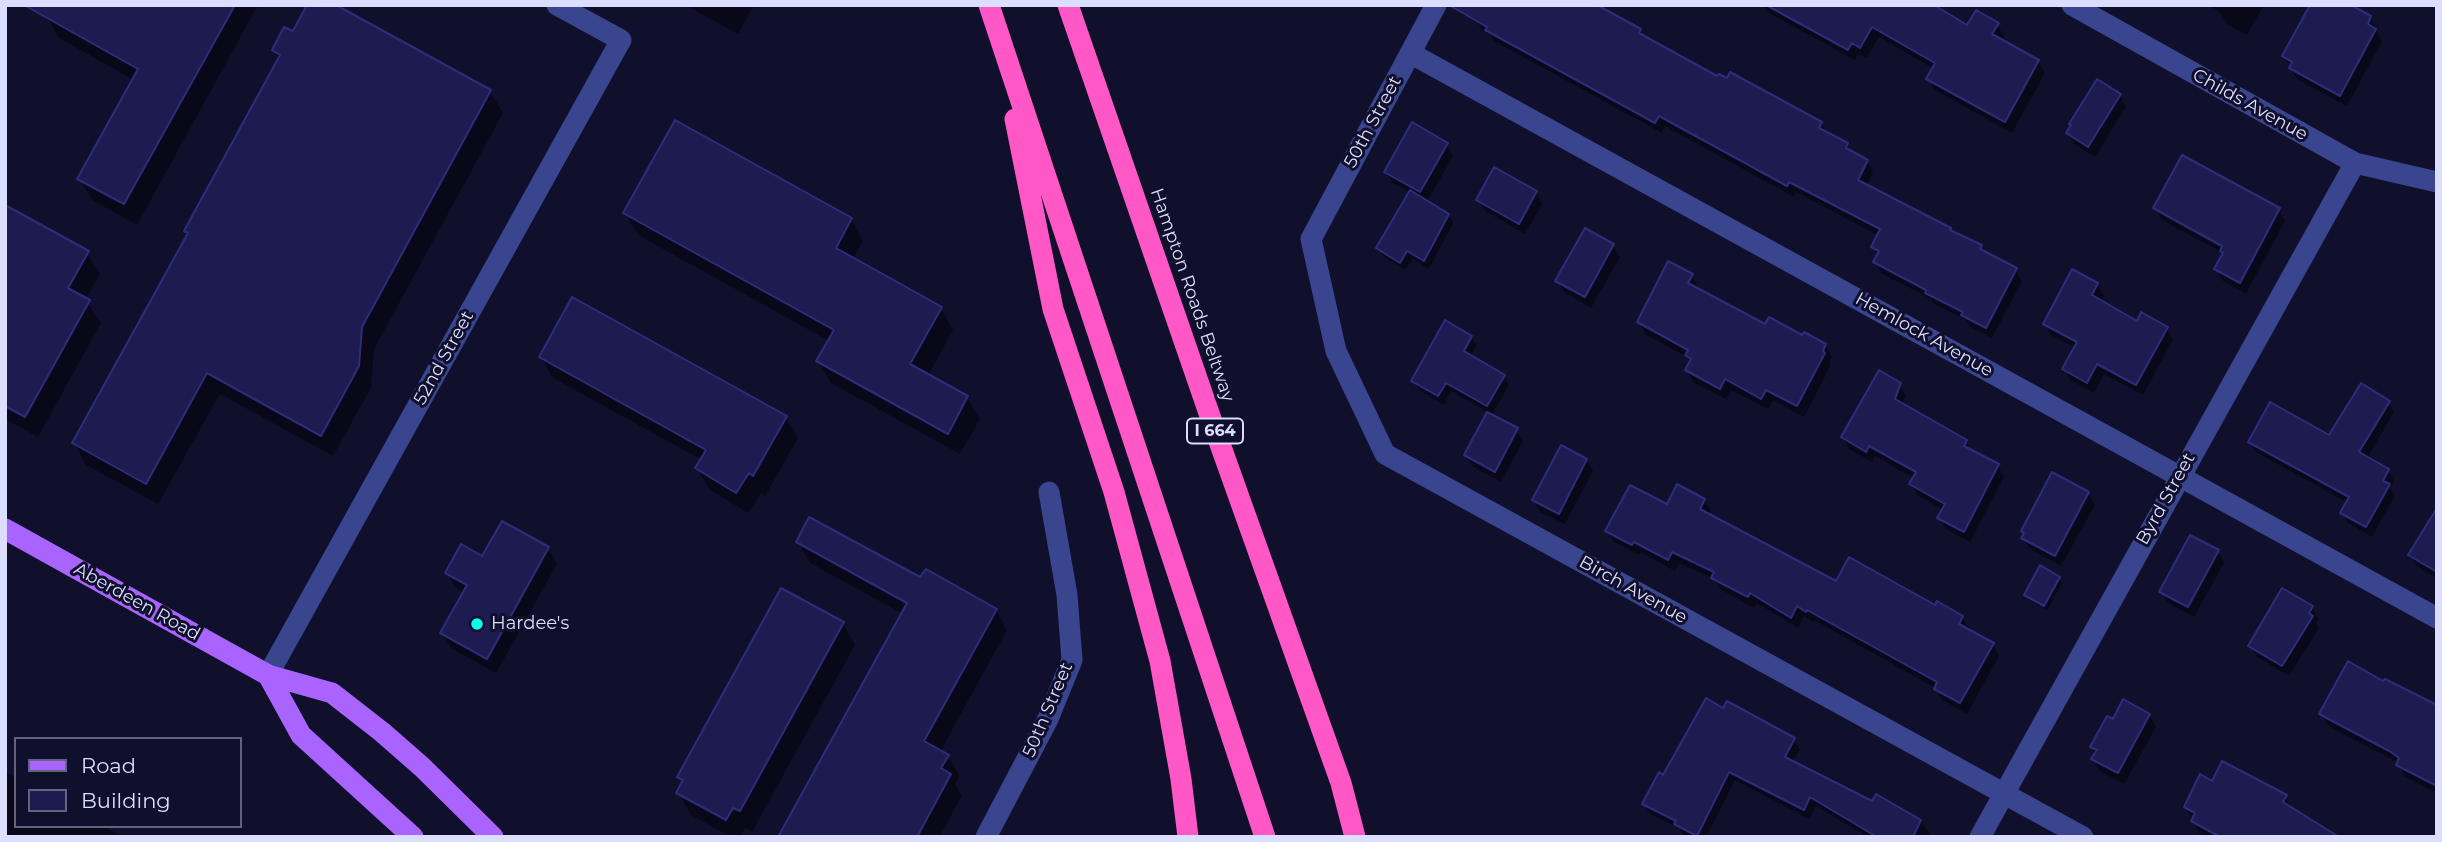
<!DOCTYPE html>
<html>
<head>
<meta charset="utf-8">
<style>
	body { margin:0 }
	#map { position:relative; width:2442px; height:842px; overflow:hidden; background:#10102d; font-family:Montserrat,sans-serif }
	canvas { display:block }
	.frame { position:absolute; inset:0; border:7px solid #dcdeff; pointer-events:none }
	.legend { position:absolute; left:14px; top:737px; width:228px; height:91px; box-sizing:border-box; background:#10102d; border:2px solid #626281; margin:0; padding:9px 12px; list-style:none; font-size:21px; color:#dcdeff }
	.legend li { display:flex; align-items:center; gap:14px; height:35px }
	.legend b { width:35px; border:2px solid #626281 }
</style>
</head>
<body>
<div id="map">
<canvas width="2442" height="842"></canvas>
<div class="frame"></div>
<ul class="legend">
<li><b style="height:9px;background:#a963ff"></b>Road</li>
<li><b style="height:19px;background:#1d1b4f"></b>Building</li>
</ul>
</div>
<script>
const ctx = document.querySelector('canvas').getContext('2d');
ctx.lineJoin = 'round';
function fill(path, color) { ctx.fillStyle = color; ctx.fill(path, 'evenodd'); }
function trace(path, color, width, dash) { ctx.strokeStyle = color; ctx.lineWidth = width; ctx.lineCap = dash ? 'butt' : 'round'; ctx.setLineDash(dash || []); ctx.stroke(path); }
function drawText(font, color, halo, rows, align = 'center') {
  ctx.font = font + ' Montserrat,sans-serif'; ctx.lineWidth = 6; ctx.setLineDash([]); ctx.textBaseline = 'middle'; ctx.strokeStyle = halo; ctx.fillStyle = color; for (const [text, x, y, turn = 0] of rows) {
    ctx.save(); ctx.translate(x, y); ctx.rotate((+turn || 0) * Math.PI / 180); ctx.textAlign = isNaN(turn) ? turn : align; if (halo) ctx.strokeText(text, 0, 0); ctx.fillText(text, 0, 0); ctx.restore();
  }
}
fill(new Path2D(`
	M 53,5 L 258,5 L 137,225 L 92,200 L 79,179 L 134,80 L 59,38 L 47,17 Z
	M 685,5 L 754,5 L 738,34 Z
	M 1763,5 L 1931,5 L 1968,28 L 1997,25 L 2004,36 L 2001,41 L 2038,61 L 2045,73 L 2012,133 L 1935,90 L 1928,79 L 1934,69 L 1879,37 L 1867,58 L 1858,54 L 1855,60 L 1767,12 Z
	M 2208,5 L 2264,5 L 2247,35 L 2226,24 L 2220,12 Z
	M 2370,18 L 2382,41 L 2347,106 L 2297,79 L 2284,56 Z
	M 1476,20 L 1640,30 L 1645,39 L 1718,78 L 1821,123 L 1827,134 L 1847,144 L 1853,154 L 1867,161 L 1873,173 L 1866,186 L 1950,229 L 1953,233 L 1980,247 L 1984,253 L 2015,269 L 2022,281 L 1992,338 L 1970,327 L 1966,320 L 1934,304 L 1931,299 L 1882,274 L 1875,262 L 1879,256 L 1873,247 L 1879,236 L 1796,192 L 1794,197 L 1665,126 L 1662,133 L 1494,41 L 1490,35 L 1483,31 Z
	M 274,50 L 490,91 L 503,113 L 374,349 L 371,388 L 333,456 L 220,394 L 158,504 L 86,465 L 74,443 L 189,235 L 186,231 L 279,60 Z
	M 2120,95 L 2126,107 L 2095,157 L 2074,144 L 2068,133 Z
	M 1447,144 L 1453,156 L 1427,202 L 1448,215 L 1453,223 L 1429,269 L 1413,259 L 1405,270 L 1383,256 L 1378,248 L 1411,193 L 1393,183 L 1386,172 Z
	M 1536,192 L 1542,204 L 1525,234 L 1485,211 L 1478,200 Z
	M 5,207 L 87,253 L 100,274 L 85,300 L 101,323 L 38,437 L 5,419 Z
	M 2155,208 L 2279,209 L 2285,221 L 2246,294 L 2223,281 L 2216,269 L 2223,253 L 2162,220 ZM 2162,211 L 2231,249 L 2229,252 L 2162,215 Z
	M 625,213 L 851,219 L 863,241 L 853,260 L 941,308 L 953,330 L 928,376 L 967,397 L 980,419 L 960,454 L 831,383 L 818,361 L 829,341 L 638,235 Z
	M 1613,245 L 1620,257 L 1591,308 L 1564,292 L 1557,281 Z
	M 1692,275 L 1698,287 L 1697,289 L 1766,326 L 1825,345 L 1832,357 L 1829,362 L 1831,365 L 1804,417 L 1773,400 L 1768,409 L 1731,390 L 1726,399 L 1693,382 L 1687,370 L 1691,363 L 1687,357 L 1645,334 L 1639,322 Z
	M 2097,284 L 2104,296 L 2100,302 L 2137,323 L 2167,328 L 2173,340 L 2143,395 L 2104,374 L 2094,393 L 2070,380 L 2064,369 L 2076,348 L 2051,335 L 2045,324 Z
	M 1471,337 L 1477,346 L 1470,357 L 1503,376 L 1509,385 L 1491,416 L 1516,430 L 1523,441 L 1501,482 L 1473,467 L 1466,455 L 1489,413 L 1451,391 L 1444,405 L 1419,390 L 1413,381 Z
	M 541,357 L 786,417 L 798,438 L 765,496 L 761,493 L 748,513 L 709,489 L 697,468 L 702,460 L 553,378 Z
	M 1899,384 L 1906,395 L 1902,405 L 1965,441 L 1972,452 L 1998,466 L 2004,477 L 1970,542 L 1946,529 L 1939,518 L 1944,510 L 1918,496 L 1911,484 L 1914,478 L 1875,456 L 1872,462 L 1849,449 L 1843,437 Z
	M 2388,402 L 2394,412 L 2367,458 L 2388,470 L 2394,481 L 2390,488 L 2395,496 L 2372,537 L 2348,523 L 2342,513 L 2348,503 L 2256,452 L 2250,442 L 2330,438 Z
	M 1586,460 L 1593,471 L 1565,524 L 1540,512 L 1534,500 Z
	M 2088,493 L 2095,505 L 2061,566 L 2030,549 L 2023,538 L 2025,535 L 2023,531 Z
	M 1704,500 L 1711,511 L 1709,515 L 1837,584 L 1936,607 L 1962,617 L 1969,628 L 1967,630 L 1992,644 L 1999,656 L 1967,714 L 1942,700 L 1935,688 L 1814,620 L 1813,622 L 1804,616 L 1798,628 L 1757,603 L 1754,608 L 1720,589 L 1714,579 L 1679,563 L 1675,571 L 1641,552 L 1639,555 L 1614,542 L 1607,531 L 1668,506 Z
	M 2437,515 L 2437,578 L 2417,566 L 2410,555 Z
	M 798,542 L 920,580 L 996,610 L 1007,630 L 940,752 L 948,756 L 960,776 L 955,784 L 962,796 L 939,837 L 784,837 L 903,614 L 810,563 Z
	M 548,548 L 557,564 L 496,673 L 451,648 L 442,633 L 464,593 L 456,588 L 447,573 L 483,559 Z
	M 2218,552 L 2224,563 L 2194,617 L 2168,603 L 2161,592 Z
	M 2059,578 L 2062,583 L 2047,610 L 2029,600 L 2026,595 Z
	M 2312,607 L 2318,619 L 2316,623 L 2319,628 L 2289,676 L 2257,657 L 2250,646 Z
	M 843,624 L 855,645 L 752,832 L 745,828 L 741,837 L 731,837 L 691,815 L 678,793 L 683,784 L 679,777 Z
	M 2437,703 L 2437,793 L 2404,776 L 2399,763 L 2328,726 L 2321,714 L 2435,706 Z
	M 1724,710 L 1794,740 L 1800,750 L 1792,762 L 1873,803 L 1920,821 L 1933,837 L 1861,837 L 1863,834 L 1816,806 L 1809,819 L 1735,780 L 1706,837 L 1687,837 L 1682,834 L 1679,828 L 1650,814 L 1644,804 L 1664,777 Z
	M 2149,715 L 2156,727 L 2124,784 L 2100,771 L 2093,759 L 2097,754 L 2092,747 L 2114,721 Z
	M 5,772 L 16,778 L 16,826 L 104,826 L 123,837 L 5,837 Z
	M 2212,783 L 2286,796 L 2291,810 L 2336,837 L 2207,837 L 2199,833 L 2186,807 Z`), '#0007');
const building = new Path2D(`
	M 24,5 L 235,5 L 124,204 L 77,179 L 138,69 Z
	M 307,5 L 336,5 L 491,90 L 362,327 L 359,366 L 321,436 L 207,373 L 146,484 L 72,443 L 188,233 L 184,231 L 280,55 L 272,50 L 284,27 L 293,31 Z
	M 1449,5 L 1597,5 L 1641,29 L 1639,33 L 1717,76 L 1719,74 L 1727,78 L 1730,72 L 1822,122 L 1819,128 L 1848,143 L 1846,148 L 1868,160 L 1858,180 L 1951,228 L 1950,230 L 1982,245 L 1980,249 L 2017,268 L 1986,328 L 1961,315 L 1963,312 L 1925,293 L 1926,290 L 1873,262 L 1879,251 L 1871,247 L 1880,229 L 1789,182 L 1787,186 L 1659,116 L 1655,123 L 1485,30 L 1487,27 Z
	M 1766,5 L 1934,5 L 1967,25 L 1976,10 L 1999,23 L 1992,34 L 2039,60 L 2005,122 L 1926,79 L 1935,63 L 1872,27 L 1860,48 L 1852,43 L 1848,50 Z
	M 2310,5 L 2351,5 L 2371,16 L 2368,24 L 2376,29 L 2340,96 L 2289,68 L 2292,62 L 2282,56 Z
	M 2097,79 L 2121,94 L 2088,147 L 2066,133 L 2071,125 L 2069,124 Z
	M 675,120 L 852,218 L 836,248 L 942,307 L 910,364 L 968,396 L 948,434 L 816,361 L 834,330 L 623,213 Z
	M 1412,122 L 1448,143 L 1420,192 L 1384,172 Z
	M 2182,155 L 2280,208 L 2240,283 L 2214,269 L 2223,253 L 2220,251 L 2222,246 L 2153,208 Z
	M 1494,167 L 1537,191 L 1519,224 L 1476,200 Z
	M 1410,190 L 1449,214 L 1424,261 L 1407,251 L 1400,263 L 1376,248 Z
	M 5,205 L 89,251 L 68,288 L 90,300 L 25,417 L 5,406 Z
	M 1585,228 L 1614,244 L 1585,297 L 1555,281 Z
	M 1668,261 L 1693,274 L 1688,283 L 1765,324 L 1769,317 L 1802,335 L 1804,332 L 1826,344 L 1823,351 L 1825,353 L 1797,406 L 1766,390 L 1761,399 L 1725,379 L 1720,389 L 1685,370 L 1691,359 L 1685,355 L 1688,350 L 1637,322 Z
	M 2072,269 L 2098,283 L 2092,295 L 2137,321 L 2141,312 L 2168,327 L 2136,385 L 2097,364 L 2087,383 L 2062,369 L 2077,342 L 2043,324 Z
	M 572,297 L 787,416 L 753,476 L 749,473 L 736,493 L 695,468 L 706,450 L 539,357 Z
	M 1445,320 L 1472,336 L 1464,351 L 1505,375 L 1487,406 L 1446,383 L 1438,396 L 1411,381 Z
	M 1879,370 L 1901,383 L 1895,399 L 1967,440 L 1964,446 L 1999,464 L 1964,532 L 1937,518 L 1945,504 L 1909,484 L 1916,472 L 1869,446 L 1866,452 L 1841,437 Z
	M 2361,383 L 2390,401 L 2359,452 L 2389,469 L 2383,481 L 2390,484 L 2366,527 L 2340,513 L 2349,497 L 2248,442 L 2270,402 L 2329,435 Z
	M 1487,412 L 1518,428 L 1495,472 L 1464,455 Z
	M 1561,445 L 1587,459 L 1559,514 L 1532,500 Z
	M 2052,472 L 2089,492 L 2055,556 L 2021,538 L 2024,533 L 2021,531 Z
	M 1677,484 L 1705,499 L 1700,509 L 1836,581 L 1849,557 L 1935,605 L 1937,601 L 1963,616 L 1959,624 L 1994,643 L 1960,703 L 1934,689 L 1937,682 L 1807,610 L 1806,612 L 1797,606 L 1791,618 L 1750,593 L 1748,597 L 1711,578 L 1714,572 L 1672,552 L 1668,560 L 1634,542 L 1632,545 L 1605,531 L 1630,485 L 1667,504 Z
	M 2437,508 L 2437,572 L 2408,555 Z
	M 809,517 L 920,577 L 926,569 L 997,609 L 924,741 L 949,755 L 941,768 L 951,774 L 917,837 L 778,837 L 907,603 L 796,542 Z
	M 502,521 L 549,547 L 487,659 L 440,633 L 467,585 L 445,573 L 461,544 L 482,556 Z
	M 2190,535 L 2219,550 L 2188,607 L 2159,592 Z
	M 2040,565 L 2060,577 L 2044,606 L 2024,595 Z
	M 781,588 L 844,622 L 740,811 L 733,808 L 726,820 L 676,793 L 683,780 L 677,777 Z
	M 2282,588 L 2313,606 L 2309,613 L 2313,616 L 2282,666 L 2248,646 Z
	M 2348,661 L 2383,681 L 2385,679 L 2437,705 L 2437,786 L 2396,765 L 2399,758 L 2391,752 L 2319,714 Z
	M 1706,698 L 1723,708 L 1727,701 L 1795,738 L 1785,757 L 1872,801 L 1876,794 L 1921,820 L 1913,837 L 1877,837 L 1810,797 L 1804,810 L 1729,772 L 1697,836 L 1674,824 L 1676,821 L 1642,804 L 1659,772 L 1663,775 Z
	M 2123,699 L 2150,714 L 2118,773 L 2091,759 L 2097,750 L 2090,747 L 2107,716 L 2113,719 Z
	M 2222,761 L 2287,795 L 2283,802 L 2339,837 L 2220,837 L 2191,821 L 2195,813 L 2184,807 L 2200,774 L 2212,781 Z`);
fill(building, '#1d1b4f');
trace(building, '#2e2c7c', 2);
trace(new Path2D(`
	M 1436,5 L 1311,239 L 1336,351 L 1385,454 L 2083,837
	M 2072,5 L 2355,163 L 2437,182
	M 1410,53 L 2437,618
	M 268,675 L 621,40 L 557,5
	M 986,837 L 1048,719 L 1072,660 L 1067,595 L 1049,492
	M 1980,837 L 2355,163`), '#39458e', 21);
trace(new Path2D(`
	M 5,529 L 268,675 L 332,693 L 382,732 L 422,767 L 493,837
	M 268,675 L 301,735 L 413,837`), '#a963ff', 21);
trace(new Path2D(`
	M 989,5 L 1265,837
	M 1068,5 L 1210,416 L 1341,783 L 1355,837
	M 1015,119 L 1053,309 L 1114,492 L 1160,661 L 1181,779 L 1188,837`), '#ff57c5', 21);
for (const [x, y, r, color] of [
	[477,624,7,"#08ffec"]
]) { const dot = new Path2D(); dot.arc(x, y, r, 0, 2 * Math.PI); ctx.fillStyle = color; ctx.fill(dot); trace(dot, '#10102d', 2.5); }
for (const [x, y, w] of [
	[1215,431,56]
]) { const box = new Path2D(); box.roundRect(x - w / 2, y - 12.5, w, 25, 5); ctx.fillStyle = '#10102d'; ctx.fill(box); trace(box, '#dcdeff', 2); }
drawText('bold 16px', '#dcdeff', null, [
	["I 664",1215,431]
]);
drawText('18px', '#dcdeff', '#10102d', [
	["Childs Avenue",2250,105,29],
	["50th Street",1373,122,-62],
	["Hampton Roads Beltway",1192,295,71],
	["Hemlock Avenue",1924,335,29],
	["52nd Street",444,358,-61],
	["Byrd Street",2166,499,-61],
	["Birch Avenue",1633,590,29],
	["Aberdeen Road",137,602,29],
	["50th Street",1048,710,-67]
]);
drawText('18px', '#dcdeff', '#10102d', [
	["Hardee's",491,624]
], 'left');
</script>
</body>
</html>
